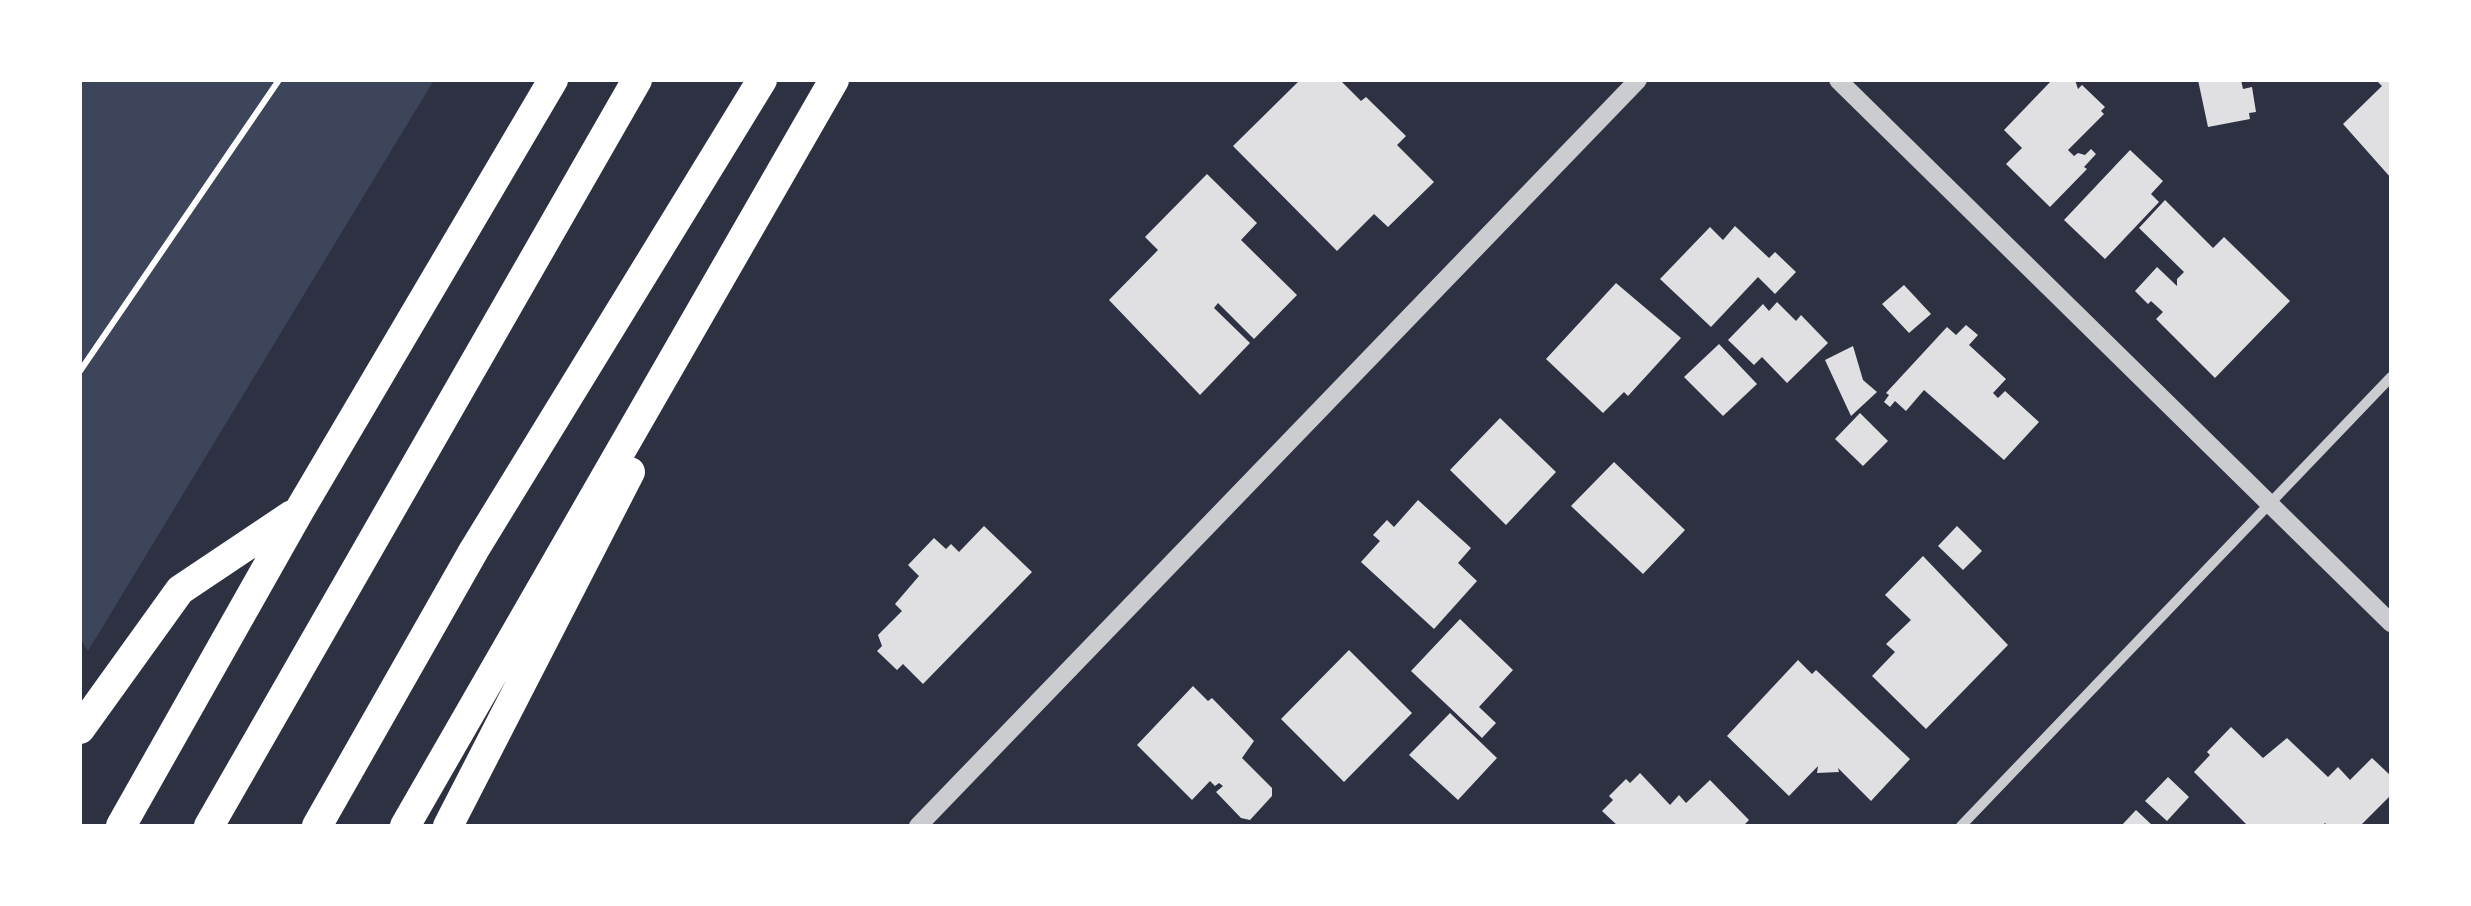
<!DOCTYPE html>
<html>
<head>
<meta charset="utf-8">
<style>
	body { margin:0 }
	#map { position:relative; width:2471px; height:906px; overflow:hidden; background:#2d3142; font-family:Raleway,sans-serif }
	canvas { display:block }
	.frame { position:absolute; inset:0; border:82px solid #fff; pointer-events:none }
</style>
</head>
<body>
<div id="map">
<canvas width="2471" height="906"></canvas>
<div class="frame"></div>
</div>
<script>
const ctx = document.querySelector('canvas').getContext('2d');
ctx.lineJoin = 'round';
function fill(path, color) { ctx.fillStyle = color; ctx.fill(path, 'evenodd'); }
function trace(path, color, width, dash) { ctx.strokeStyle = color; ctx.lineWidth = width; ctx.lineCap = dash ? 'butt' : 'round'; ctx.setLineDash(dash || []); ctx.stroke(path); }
fill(new Path2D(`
	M 80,80 L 434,80 L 88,651 L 80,639 Z`), '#3c4559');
fill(new Path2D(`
	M 1300,80 L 1340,80 L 1361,101 L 1366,97 L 1406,136 L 1397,145 L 1434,182 L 1388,227 L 1374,214 L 1337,251 L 1233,146 Z
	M 2052,80 L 2075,80 L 2078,89 L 2082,85 L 2105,107 L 2101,111 L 2104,114 L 2068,150 L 2074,156 L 2078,153 L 2085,155 L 2091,149 L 2096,154 L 2084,167 L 2087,169 L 2050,207 L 2006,164 L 2022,148 L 2004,130 Z
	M 2198,80 L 2241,80 L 2243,89 L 2252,87 L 2256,112 L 2249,113 L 2250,119 L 2208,127 Z
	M 2376,80 L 2391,80 L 2391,178 L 2343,124 L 2382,86 Z
	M 2130,150 L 2163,181 L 2151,194 L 2159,202 L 2105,259 L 2064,220 Z
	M 1207,174 L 1257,223 L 1241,240 L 1297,295 L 1254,339 L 1218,303 L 1214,308 L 1250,343 L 1200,395 L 1109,300 L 1158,250 L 1145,237 Z
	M 2165,200 L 2213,248 L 2224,237 L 2290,301 L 2215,378 L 2156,319 L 2163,312 L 2151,301 L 2148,304 L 2135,291 L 2157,267 L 2177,286 L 2177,279 L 2184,272 L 2139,228 Z
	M 1735,226 L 1769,258 L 1775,252 L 1796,272 L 1775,294 L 1758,277 L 1711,327 L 1660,279 L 1710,227 L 1723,240 Z
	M 1616,283 L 1681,338 L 1628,396 L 1624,392 L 1603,413 L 1546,359 Z
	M 1904,285 L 1931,314 L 1909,333 L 1882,304 Z
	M 1777,302 L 1796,321 L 1801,315 L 1828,343 L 1787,383 L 1762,357 L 1754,365 L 1728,340 L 1763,304 L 1769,311 Z
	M 1966,325 L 1978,335 L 1969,345 L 2006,379 L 1993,393 L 1998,398 L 2005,391 L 2039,422 L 2004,460 L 1924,390 L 1906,411 L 1895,401 L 1890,407 L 1884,402 L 1889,395 L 1886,393 L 1947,327 L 1956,335 Z
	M 1719,344 L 1757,384 L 1723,416 L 1684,377 Z
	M 1853,346 L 1863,380 L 1877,392 L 1851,416 L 1825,360 Z
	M 1860,413 L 1888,441 L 1863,466 L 1835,439 Z
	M 1500,418 L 1556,472 L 1506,525 L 1450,470 Z
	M 1614,462 L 1685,530 L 1643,574 L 1571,506 Z
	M 1418,500 L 1471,548 L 1458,563 L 1477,581 L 1434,629 L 1361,562 L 1380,541 L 1373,535 L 1387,520 L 1394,527 Z
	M 984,526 L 1032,572 L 923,684 L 903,664 L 897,670 L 877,651 L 882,646 L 878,635 L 902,611 L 895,604 L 919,576 L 908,565 L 934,538 L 946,549 L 951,544 L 959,552 Z
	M 1957,526 L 1982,551 L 1963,570 L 1938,546 Z
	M 1923,556 L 2008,645 L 1926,729 L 1872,676 L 1895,652 L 1886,644 L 1911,620 L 1885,595 Z
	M 1460,619 L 1513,670 L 1479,707 L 1496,723 L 1482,738 L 1411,671 Z
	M 1349,650 L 1412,713 L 1344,782 L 1281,719 Z
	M 1798,660 L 1812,674 L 1816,670 L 1910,759 L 1871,801 L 1838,768 L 1839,772 L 1817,773 L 1818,766 L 1789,796 L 1727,736 Z
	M 1193,686 L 1208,701 L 1212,698 L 1254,741 L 1242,758 L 1272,788 L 1272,796 L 1250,820 L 1241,818 L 1216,792 L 1223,786 L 1219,783 L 1215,786 L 1210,781 L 1192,800 L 1137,745 Z
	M 1450,713 L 1497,758 L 1458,800 L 1409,755 Z
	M 2231,727 L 2263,758 L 2287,738 L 2328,777 L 2338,767 L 2350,780 L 2372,758 L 2391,776 L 2391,795 L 2360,826 L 2328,826 L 2325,823 L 2322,826 L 2248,826 L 2194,772 L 2210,755 L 2207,752 Z
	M 1640,773 L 1670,805 L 1679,795 L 1686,803 L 1710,780 L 1749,820 L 1743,826 L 1618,826 L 1602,811 L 1613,800 L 1609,796 L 1626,779 L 1630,783 Z
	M 2168,777 L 2189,797 L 2167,821 L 2145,801 Z
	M 2136,810 L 2153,826 L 2121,826 Z`), '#e0e0e3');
trace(new Path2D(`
	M 80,371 L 279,80`), '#fff', 6);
trace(new Path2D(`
	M 1961,826 L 2391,377`), '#caccd0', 10);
trace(new Path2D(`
	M 1838,80 L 2391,623
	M 918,826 L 1638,80`), '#caccd0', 18);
trace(new Path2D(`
	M 80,729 L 180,590 L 292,515
	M 121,826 L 299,511 L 553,80
	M 209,826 L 637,80
	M 317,826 L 474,550 L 762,80
	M 405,826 L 834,80
	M 448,826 L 630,472`), '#fff', 30);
</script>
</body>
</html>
